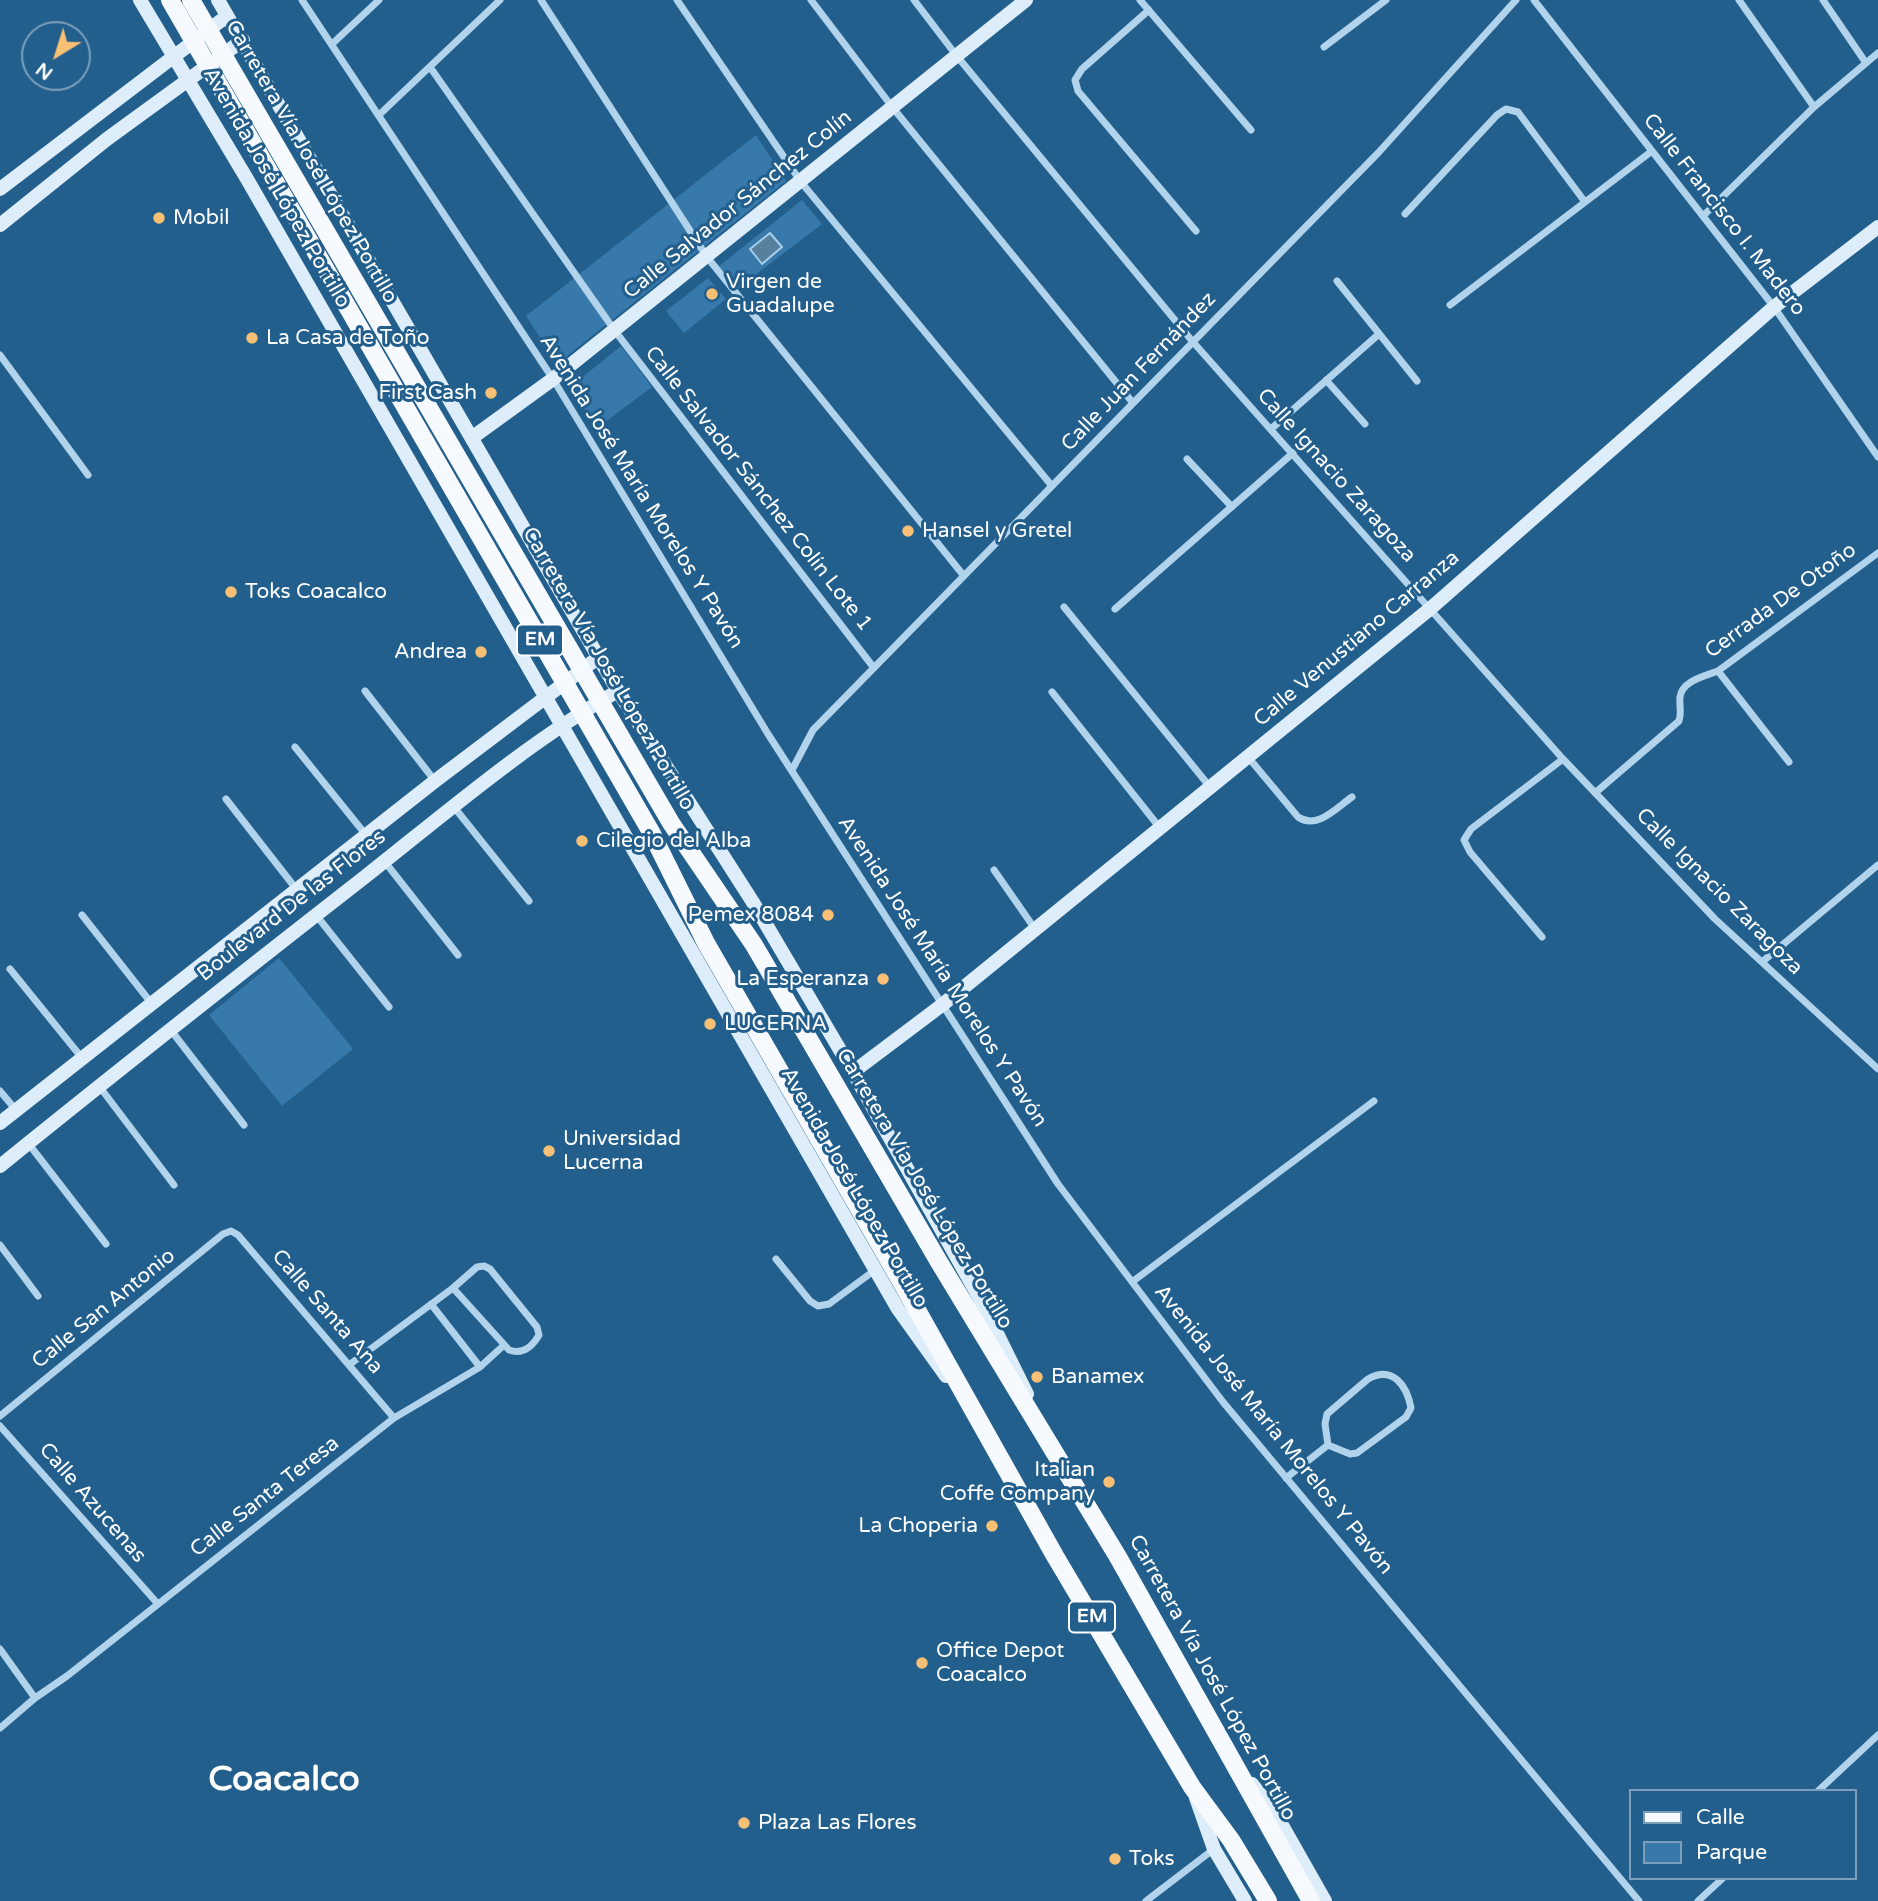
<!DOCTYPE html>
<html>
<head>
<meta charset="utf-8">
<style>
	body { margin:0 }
	#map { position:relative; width:1878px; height:1901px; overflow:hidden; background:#235f8d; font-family:"Varela Round",sans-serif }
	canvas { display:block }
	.legend { position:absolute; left:1629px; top:1789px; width:228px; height:91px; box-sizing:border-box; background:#235f8d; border:2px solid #7b9fbb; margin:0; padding:9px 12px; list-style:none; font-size:21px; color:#fff }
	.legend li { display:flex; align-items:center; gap:14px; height:35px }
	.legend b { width:35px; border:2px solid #7b9fbb }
	.north { position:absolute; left:21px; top:21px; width:70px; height:70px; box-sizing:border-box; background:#235f8d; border:2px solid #7b9fbb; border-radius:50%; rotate:218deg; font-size:19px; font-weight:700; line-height:28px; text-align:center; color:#fff }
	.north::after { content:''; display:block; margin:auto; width:24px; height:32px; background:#f7c074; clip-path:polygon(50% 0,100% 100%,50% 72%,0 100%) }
</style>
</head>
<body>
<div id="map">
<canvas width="1878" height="1901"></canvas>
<ul class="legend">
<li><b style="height:9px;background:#f6fafe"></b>Calle</li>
<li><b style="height:19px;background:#3779aa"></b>Parque</li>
</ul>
<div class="north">N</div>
</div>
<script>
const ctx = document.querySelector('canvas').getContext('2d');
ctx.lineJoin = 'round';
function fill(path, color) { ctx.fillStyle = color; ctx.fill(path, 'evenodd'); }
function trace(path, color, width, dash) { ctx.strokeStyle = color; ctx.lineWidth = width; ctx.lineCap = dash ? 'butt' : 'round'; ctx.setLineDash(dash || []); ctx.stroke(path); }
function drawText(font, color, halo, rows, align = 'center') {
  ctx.font = font + ' "Varela Round",sans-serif'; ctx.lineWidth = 6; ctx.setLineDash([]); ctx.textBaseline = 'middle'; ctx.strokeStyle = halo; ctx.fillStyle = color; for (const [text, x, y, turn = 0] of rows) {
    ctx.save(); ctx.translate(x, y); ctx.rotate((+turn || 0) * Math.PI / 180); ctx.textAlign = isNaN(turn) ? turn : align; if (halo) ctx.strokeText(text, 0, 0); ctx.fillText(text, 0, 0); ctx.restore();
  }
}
fill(new Path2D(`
	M 756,135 L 786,181 L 557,364 L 526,316 Z
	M 802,200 L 822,224 L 737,289 L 719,266 Z
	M 708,278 L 726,299 L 684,333 L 666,311 Z
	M 621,346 L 652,387 L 597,428 L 570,387 Z
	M 279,958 L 353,1049 L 282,1106 L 209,1015 Z`), '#3779aa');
const water = new Path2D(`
	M 770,233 L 782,247 L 762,264 L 750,249 Z`);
fill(water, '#57809f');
trace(water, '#a5cfec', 2);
trace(new Path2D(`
	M 302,0 L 553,379 L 768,734 L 1058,1184 L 1223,1402 L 1639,1901
	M 541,0 L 707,257 L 964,576
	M 677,0 L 801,182 L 1052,486
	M 811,0 L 893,108 L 1133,403
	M 914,0 L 956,55 L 1193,342 L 1563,759 L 1715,919 L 1878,1069
	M 1140,0 L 1251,130
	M 1534,0 L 1774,307 L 1878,457
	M 1739,0 L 1814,107
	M 1823,0 L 1866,63
	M 1149,10 L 1082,69 L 1075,80 L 1078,91 L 1196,231
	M 332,44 L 379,0
	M 1324,47 L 1386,0
	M 430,67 L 615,331 L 874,668
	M 379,115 L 500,0
	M 1405,214 L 1497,115 L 1506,109 L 1518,112 L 1585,202
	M 1703,216 L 1814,107 L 1878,53
	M 1337,281 L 1417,381
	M 1450,305 L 1652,151
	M 0,355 L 88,475
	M 1326,380 L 1365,424
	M 1271,429 L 1379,334
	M 1187,459 L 1232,507
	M 1064,607 L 1210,787
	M 1115,609 L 1293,453
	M 1718,671 L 1789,762
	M 365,691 L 435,781
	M 1052,692 L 1160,828
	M 295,747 L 366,835
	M 1248,757 L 1298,817 C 1317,830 1336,808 1352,797
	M 792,770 L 813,730 L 1379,152 L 1516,0
	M 1595,793 L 1679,721 C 1682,712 1679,706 1680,697 C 1682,681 1705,676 1718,671 L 1878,553
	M 226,799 L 297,890
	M 454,807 L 529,901
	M 385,862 L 458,955
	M 994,870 L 1035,929
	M 82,915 L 152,1004
	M 316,915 L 389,1007
	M 1542,937 L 1470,852 L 1464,840 L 1471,829 L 1563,759
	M 1762,962 L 1878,865
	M 10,969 L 82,1058
	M 170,1029 L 244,1125
	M 99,1086 L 174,1185
	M 0,1091 L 16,1110
	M 28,1143 L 106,1244
	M 0,1245 L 38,1296
	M 776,1259 L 810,1301 L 818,1306 L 829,1304 L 875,1270
	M 1132,1282 L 1374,1101
	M 349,1365 L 453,1288 L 477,1267 L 484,1266 L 490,1269 L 537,1327 L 539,1335 C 532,1347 523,1355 509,1350 L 453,1288
	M 480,1367 L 503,1346
	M 0,1416 L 223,1234 L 231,1231 L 238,1235 L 394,1418
	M 0,1426 L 158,1604
	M 1286,1478 L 1328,1445 L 1350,1454 L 1357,1453 L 1406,1417 L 1411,1408 C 1407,1386 1393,1365 1368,1379 L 1327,1414 L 1325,1424 L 1328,1445
	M 0,1649 L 35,1698
	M 0,1728 L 35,1698 L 67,1676 L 394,1418 L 480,1367 L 431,1304
	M 1818,1791 L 1878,1735
	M 1146,1901 L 1214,1849
	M 1698,1901 L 1723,1878`), '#b1d3eb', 7);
trace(new Path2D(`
	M 140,0 L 247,179 L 898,1309 L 946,1376
	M 218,0 L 618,691 L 754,904 L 853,1072 L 979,1297 L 1027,1394
	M 0,189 L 227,16
	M 0,225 L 107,139 L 243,40
	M 473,437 L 553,379 L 1026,0
	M 853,1072 L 942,1005 L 1431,608 L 1774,307 L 1878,227
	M 0,1123 L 435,781 L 599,657
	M 0,1166 C 121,1068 243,972 366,876 C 447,812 528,742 618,691
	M 1252,1784 L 1275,1813 L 1325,1901
	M 1196,1798 L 1214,1849 L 1245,1901`), '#ddedf9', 14);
trace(new Path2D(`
	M 170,0 L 651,832 L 706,943 L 903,1285 L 1055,1556 L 1192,1787 L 1231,1840 L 1268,1901
	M 191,0 L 671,823 L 754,945 L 939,1262 L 1118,1557 L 1311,1901`), '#f6fafe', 18);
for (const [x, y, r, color] of [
	[159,218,7,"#f7c074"],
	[712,294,7,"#f7c074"],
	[252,338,7,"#f7c074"],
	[491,393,7,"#f7c074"],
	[908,531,7,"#f7c074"],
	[231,592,7,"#f7c074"],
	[481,652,7,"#f7c074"],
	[582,841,7,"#f7c074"],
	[828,915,7,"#f7c074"],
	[883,979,7,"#f7c074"],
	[710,1024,7,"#f7c074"],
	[549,1151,7,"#f7c074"],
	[1037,1377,7,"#f7c074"],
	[1109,1482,7,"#f7c074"],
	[992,1526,7,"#f7c074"],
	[922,1663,7,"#f7c074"],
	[744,1823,7,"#f7c074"],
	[1115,1859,7,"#f7c074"]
]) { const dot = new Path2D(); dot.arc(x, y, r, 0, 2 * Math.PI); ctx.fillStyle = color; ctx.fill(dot); trace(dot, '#235f8d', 2.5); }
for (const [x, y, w] of [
	[540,640,46],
	[1092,1617,46]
]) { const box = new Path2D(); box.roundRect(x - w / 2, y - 15.5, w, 31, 5); ctx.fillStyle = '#235f8d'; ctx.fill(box); trace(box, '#fff', 2); }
drawText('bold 19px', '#fff', null, [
	["EM",540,640],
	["EM",1092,1617]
]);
drawText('21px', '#fff', '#235f8d', [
	["Carretera Vía José López Portillo",311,162,60],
	["Avenida José López Portillo",276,188,60],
	["Calle Salvador Sánchez Colín",738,205,-39],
	["Calle Francisco I. Madero",1724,215,52],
	["Calle Juan Fernández",1139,372,-46],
	["Calle Ignacio Zaragoza",1336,476,48],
	["Calle Salvador Sánchez Colín Lote 1",758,489,52],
	["Avenida José María Morelos Y Pavón",641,492,58],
	["Cerrada De Otoño",1781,601,-36],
	["Calle Venustiano Carranza",1357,639,-40],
	["Carretera Vía José López Portillo",608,669,60],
	["Calle Ignacio Zaragoza",1719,892,45],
	["Boulevard De las Flores",292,906,-38],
	["Avenida José María Morelos Y Pavón",942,972,57],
	["Avenida José López Portillo",854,1188,60],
	["Carretera Vía José López Portillo",924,1189,59],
	["Calle San Antonio",104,1309,-39],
	["Calle Santa Ana",327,1312,49],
	["Avenida José María Morelos Y Pavón",1273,1430,51],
	["Calle Santa Teresa",265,1497,-38],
	["Calle Azucenas",92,1503,49],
	["Carretera Vía José López Portillo",1212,1678,61]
]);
drawText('21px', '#fff', '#235f8d', [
	["Mobil",173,218],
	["Virgen de",726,282],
	["Guadalupe",726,306],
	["La Casa de Toño",266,338],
	["First Cash",477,393,"right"],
	["Hansel y Gretel",922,531],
	["Toks Coacalco",245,592],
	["Andrea",467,652,"right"],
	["Cilegio del Alba",596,841],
	["Pemex 8084",814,915,"right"],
	["La Esperanza",869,979,"right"],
	["LUCERNA",724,1024],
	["Universidad",563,1139],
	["Lucerna",563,1163],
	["Banamex",1051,1377],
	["Italian",1095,1470,"right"],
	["Coffe Company",1095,1494,"right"],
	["La Choperia",978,1526,"right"],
	["Office Depot",936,1651],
	["Coacalco",936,1675],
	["Plaza Las Flores",758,1823],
	["Toks",1129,1859]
], 'left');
drawText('bold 35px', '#fff', '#235f8d', [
	["Coacalco",284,1781]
]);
</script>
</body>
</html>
